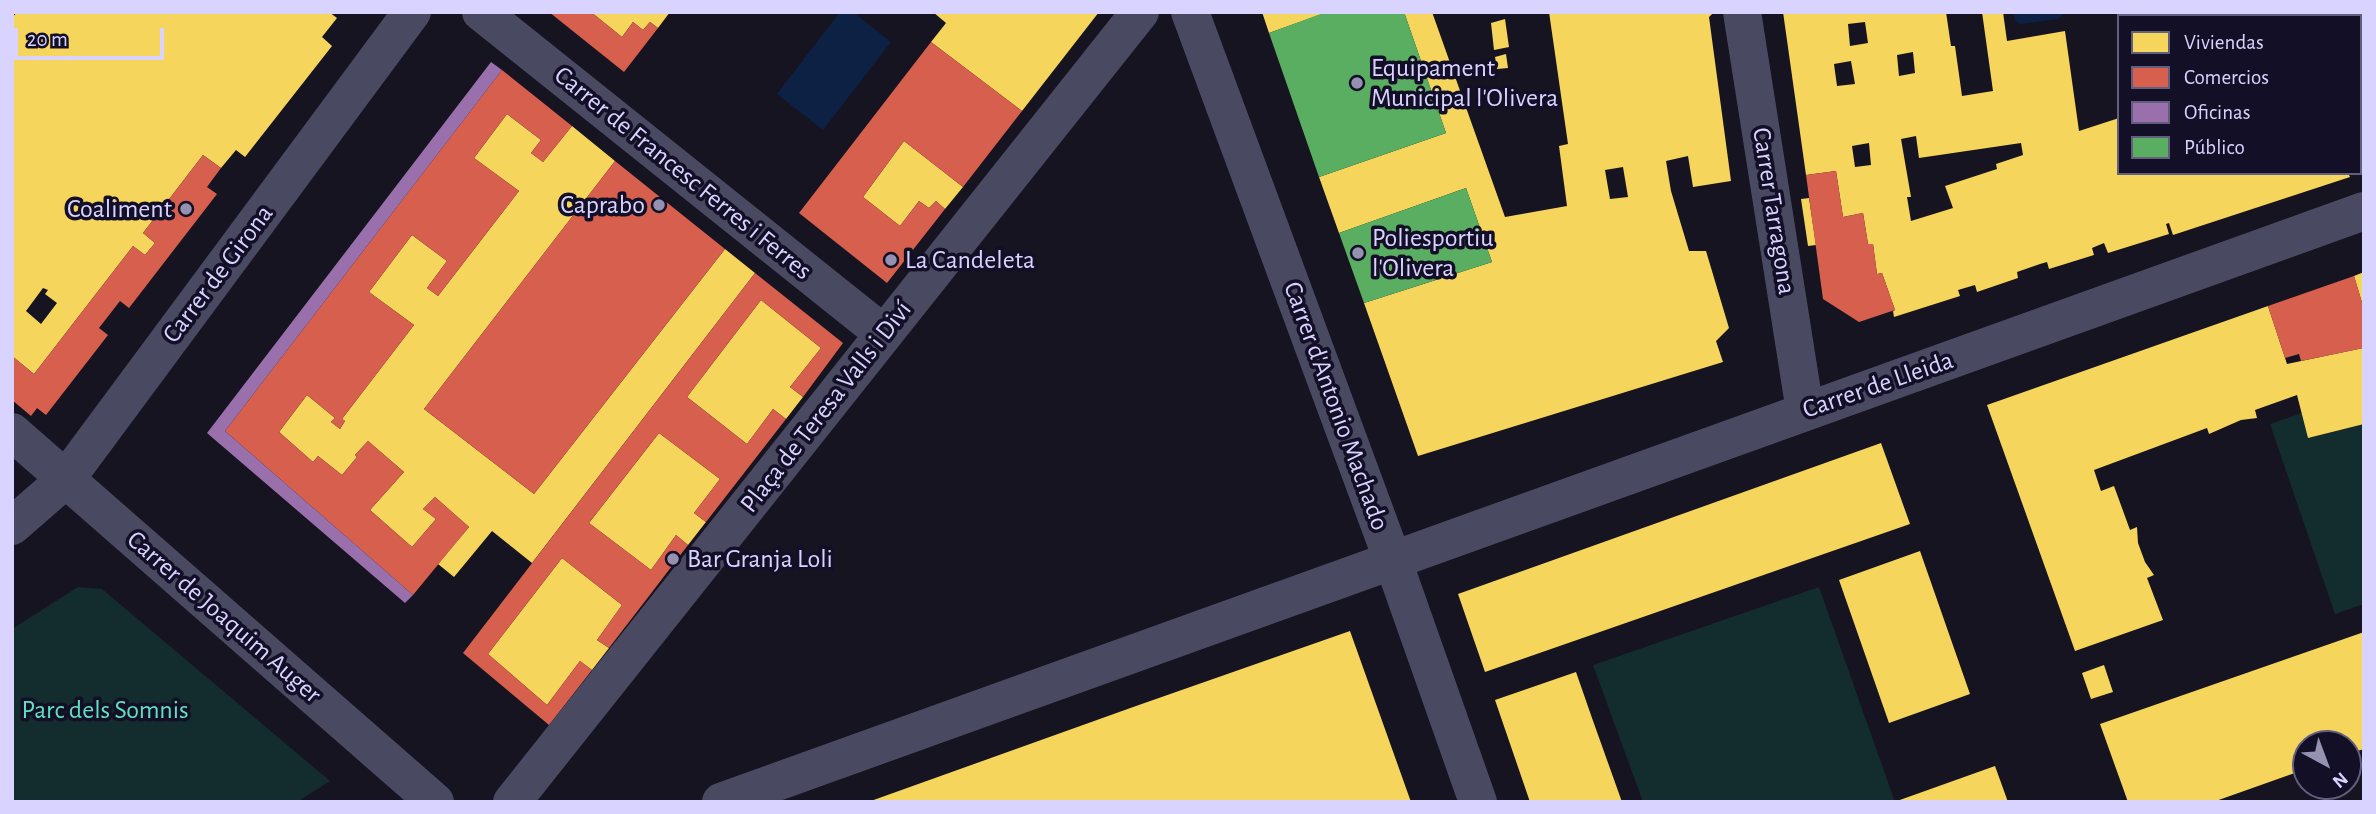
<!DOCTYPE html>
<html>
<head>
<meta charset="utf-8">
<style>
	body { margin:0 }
	#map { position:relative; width:2376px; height:814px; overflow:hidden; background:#161421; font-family:"Alegreya Sans",sans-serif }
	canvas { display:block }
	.frame { position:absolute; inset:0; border:14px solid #d9d4ff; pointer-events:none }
	.legend { position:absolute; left:2117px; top:14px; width:245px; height:161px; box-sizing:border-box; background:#130f26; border:2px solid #625e7d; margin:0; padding:9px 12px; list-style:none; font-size:21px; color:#d9d4ff }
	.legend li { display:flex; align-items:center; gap:14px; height:35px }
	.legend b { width:35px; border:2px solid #625e7d }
	.north { position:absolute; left:2292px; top:730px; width:70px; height:70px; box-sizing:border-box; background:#130f26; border:2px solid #625e7d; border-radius:50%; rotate:139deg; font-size:19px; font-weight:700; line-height:28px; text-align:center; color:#d9d4ff }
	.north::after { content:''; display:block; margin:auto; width:24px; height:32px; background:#9591b1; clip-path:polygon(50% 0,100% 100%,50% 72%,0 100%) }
	.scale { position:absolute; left:14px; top:28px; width:150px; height:32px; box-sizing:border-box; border:4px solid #d9d4ff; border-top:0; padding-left:9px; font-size:21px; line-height:24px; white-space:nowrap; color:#d9d4ff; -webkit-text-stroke:5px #130f26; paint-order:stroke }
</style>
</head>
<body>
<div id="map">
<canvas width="2376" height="814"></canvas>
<div class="frame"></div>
<ul class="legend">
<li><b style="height:19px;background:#f6d55c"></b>Viviendas</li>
<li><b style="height:19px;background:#d6604d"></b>Comercios</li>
<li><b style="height:19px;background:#9970ab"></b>Oficinas</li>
<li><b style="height:19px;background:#5aae61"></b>Público</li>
</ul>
<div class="north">N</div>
<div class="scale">20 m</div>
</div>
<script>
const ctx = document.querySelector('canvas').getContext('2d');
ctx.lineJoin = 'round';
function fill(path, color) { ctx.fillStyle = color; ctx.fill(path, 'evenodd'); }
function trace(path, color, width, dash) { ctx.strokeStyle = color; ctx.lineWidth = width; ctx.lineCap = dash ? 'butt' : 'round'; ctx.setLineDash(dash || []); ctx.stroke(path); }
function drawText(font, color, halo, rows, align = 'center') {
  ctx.font = font + ' "Alegreya Sans",sans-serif'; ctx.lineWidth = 7; ctx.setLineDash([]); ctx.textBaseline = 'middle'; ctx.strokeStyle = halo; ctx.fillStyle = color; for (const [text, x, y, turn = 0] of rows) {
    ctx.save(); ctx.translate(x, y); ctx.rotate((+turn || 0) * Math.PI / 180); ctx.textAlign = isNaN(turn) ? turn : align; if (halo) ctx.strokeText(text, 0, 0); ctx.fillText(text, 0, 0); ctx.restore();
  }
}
fill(new Path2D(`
	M 2302,413 L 2308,438 L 2364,424 L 2364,604 L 2335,614 L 2270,424 Z
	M 78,587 L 102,589 L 330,781 L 297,802 L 12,802 L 12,629 Z
	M 1819,587 L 1895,802 L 1643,802 L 1593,665 Z`), '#132c2d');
fill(new Path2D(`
	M 840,12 L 853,12 L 891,42 L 823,130 L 777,94 Z
	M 2013,12 L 2065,12 L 2058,19 L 2020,24 L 2015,20 Z`), '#0d2144');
fill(new Path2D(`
	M 17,12 L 329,12 L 337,18 L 322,37 L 332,46 L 245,157 L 236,150 L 221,168 L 203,155 L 143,233 L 155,243 L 145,255 L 133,246 L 34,374 L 12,356 L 12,18 ZM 43,288 L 48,290 L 45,294 L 57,303 L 41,324 L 26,311 Z
	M 591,12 L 670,12 L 658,28 L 650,22 L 643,30 L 633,22 L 622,37 Z
	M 933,12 L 1099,12 L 1022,111 L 931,42 L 946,23 Z
	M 1262,12 L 1325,12 L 1325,13 L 1269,33 Z
	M 1404,12 L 1432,12 L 1505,217 L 1567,206 L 1559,146 L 1568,144 L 1549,12 L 1714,12 L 1709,17 L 1731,181 L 1693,187 L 1688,156 L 1666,161 L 1671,191 L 1689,251 L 1706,251 L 1729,328 L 1716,341 L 1723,362 L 1418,456 L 1364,303 L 1492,262 L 1466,188 L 1339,233 L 1319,177 L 1446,133 ZM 1623,167 L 1628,197 L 1610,199 L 1605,170 Z
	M 1783,12 L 1946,12 L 1951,46 L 1955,46 L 1962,96 L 1993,91 L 1982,12 L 2003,12 L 2007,41 L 2065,31 L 2079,131 L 2119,118 L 2119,173 L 2348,173 L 2350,177 L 2173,235 L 2169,223 L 2166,224 L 2169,234 L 2108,253 L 2104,243 L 2092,248 L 2094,255 L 2049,269 L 2047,262 L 2040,264 L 2017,272 L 2018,278 L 1977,292 L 1975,285 L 1958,290 L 1960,296 L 1894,317 L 1893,311 L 1895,310 L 1882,273 L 1877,274 L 1873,244 L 1868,244 L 1863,213 L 1843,217 L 1836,171 L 1806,175 ZM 1865,22 L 1868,43 L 1850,46 L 1848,24 ZM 1913,52 L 1915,73 L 1899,76 L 1897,55 ZM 1851,61 L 1855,84 L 1837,86 L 1834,64 ZM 1916,136 L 1919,158 L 2021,143 L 2023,155 L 1996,164 L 1997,169 L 1945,186 L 1953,208 L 1911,221 L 1907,197 L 1911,197 L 1901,139 ZM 1869,143 L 1871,165 L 1855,167 L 1852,146 Z
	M 2300,12 L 2364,12 L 2364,172 L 2360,173 L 2360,16 L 2301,16 Z
	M 1505,19 L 1509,47 L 1494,50 L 1491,23 Z
	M 1506,54 L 1508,68 L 1497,69 L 1495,57 Z
	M 507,114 L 541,140 L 531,153 L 543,162 L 572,126 L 615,161 L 424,409 L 534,494 L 725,249 L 755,273 L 532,563 L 492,531 L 454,577 L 438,564 L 469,527 L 435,497 L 423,509 L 436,519 L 412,547 L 370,510 L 404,472 L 368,441 L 355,455 L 357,457 L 342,475 L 318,456 L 313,462 L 279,432 L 307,395 L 335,418 L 331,422 L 340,429 L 345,421 L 342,419 L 414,325 L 369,292 L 412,235 L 447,261 L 427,288 L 438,296 L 519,191 L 474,158 Z
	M 904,141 L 963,187 L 945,209 L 936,201 L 929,208 L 919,201 L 900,226 L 863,197 Z
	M 1809,198 L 1816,245 L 1808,246 L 1801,199 Z
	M 1855,242 L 1861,283 L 1845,286 L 1839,244 Z
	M 2364,272 L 2364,306 L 2363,306 L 2354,276 Z
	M 761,300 L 821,348 L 790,387 L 803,397 L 786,419 L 773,409 L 747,444 L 687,397 Z
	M 2268,306 L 2287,364 L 2363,348 L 2355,327 L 2364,324 L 2364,424 L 2308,438 L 2297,395 L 2255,410 L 2257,418 L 2241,420 L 2209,434 L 2207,428 L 2094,470 L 2101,491 L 2114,486 L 2130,530 L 2137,527 L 2138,543 L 2145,562 L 2154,575 L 2147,578 L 2163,620 L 2075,651 L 1987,405 Z
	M 659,433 L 720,479 L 694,513 L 706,522 L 688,545 L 676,535 L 651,570 L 589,523 Z
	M 1881,443 L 1910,524 L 1485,672 L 1458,594 Z
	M 1920,551 L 1970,694 L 1889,723 L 1839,580 Z
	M 562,558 L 622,605 L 597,640 L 609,648 L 592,670 L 580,661 L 547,705 L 488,654 Z
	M 1350,631 L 1411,802 L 868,802 L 1136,706 Z
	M 2364,632 L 2364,749 L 2348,754 L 2348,744 L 2306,744 L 2306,769 L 2213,802 L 2128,802 L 2100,724 Z
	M 2104,665 L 2113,692 L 2091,699 L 2082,673 Z
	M 1576,672 L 1592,718 L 1622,802 L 1530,802 L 1495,700 Z
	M 1995,766 L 2008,802 L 1898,802 L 1897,801 Z`), '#f6d55c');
fill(new Path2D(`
	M 549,12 L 591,12 L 622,37 L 633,22 L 643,30 L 650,22 L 658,28 L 624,72 Z
	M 931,42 L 1022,111 L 963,187 L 904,141 L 863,197 L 900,226 L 919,201 L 929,208 L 936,201 L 945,209 L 887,283 L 799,213 Z
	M 502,70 L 572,126 L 543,162 L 531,153 L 541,140 L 507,114 L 474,158 L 519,191 L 438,296 L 427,288 L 447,261 L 412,235 L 369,292 L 414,325 L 342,419 L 345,421 L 340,429 L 331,422 L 335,418 L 307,395 L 279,432 L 313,462 L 318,456 L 342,475 L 357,457 L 355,455 L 368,441 L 404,472 L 370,510 L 412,547 L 436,519 L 423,509 L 435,497 L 469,527 L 413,595 L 225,431 Z
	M 203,155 L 221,168 L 207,187 L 217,194 L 129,308 L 120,301 L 99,328 L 108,335 L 46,415 L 37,408 L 31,416 L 12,400 L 12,356 L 34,374 L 133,246 L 145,255 L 155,243 L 143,233 Z
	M 615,161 L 725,249 L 534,494 L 424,409 Z
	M 1836,171 L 1843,217 L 1863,213 L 1868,244 L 1873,244 L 1877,274 L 1882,273 L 1895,310 L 1859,322 L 1823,299 L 1806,175 Z
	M 755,273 L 843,343 L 803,397 L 790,387 L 821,348 L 761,300 L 687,397 L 747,444 L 773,409 L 786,419 L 706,522 L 694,513 L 720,479 L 659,433 L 589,523 L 651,570 L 676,535 L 688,545 L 649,596 L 609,648 L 597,640 L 622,605 L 562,558 L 488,654 L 547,705 L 580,661 L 592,670 L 549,725 L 463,653 Z
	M 2354,276 L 2364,309 L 2364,348 L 2301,361 L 2299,354 L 2285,358 L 2268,306 Z`), '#d6604d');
fill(new Path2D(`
	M 491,62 L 502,70 L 225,431 L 413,595 L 405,603 L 207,433 Z`), '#9970ab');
fill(new Path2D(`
	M 1326,12 L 1404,12 L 1446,133 L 1319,177 L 1269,33 Z
	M 1466,188 L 1492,262 L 1364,303 L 1339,233 Z`), '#5aae61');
trace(new Path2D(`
	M 481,12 L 884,334
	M 1190,12 L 1393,561 L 1478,802
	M 1742,12 L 1805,411
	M 12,432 L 435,802
	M 12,526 L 66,479 L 412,12
	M 512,802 L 1140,12
	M 721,802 L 2364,211`), '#4a4962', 38);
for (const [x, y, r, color] of [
	[1357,83,7,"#9591b1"],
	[659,205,7,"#9591b1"],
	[186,209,7,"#9591b1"],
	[1358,253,7,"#9591b1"],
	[891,260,7,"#9591b1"],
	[673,559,7,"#9591b1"]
]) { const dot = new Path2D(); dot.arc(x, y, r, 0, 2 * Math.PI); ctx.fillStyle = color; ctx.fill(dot); trace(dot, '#130f26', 2.5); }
drawText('26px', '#d9d4ff', '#130f26', [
	["Equipament",1371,68],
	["Municipal l'Olivera",1371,98],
	["Caprabo",645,205,"right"],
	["Coaliment",172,209,"right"],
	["Poliesportiu",1372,238],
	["l'Olivera",1372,268],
	["La Candeleta",905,260],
	["Bar Granja Loli",687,559]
], 'left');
drawText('26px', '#d9d4ff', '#130f26', [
	["Carrer de Francesc Ferres i Ferres",683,173,39],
	["Carrer Tarragona",1774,211,81],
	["Carrer de Girona",218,274,-53],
	["Carrer de Lleida",1878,385,-19],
	["Carrer d'Antonio Machado",1336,406,70],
	["Plaça de Teresa Valls i Diví",826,407,-52],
	["Carrer de Joaquim Auger",224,617,41]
]);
drawText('26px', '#5fe0c0', '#130f26', [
	["Parc dels Somnis",105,710]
]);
</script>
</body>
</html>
